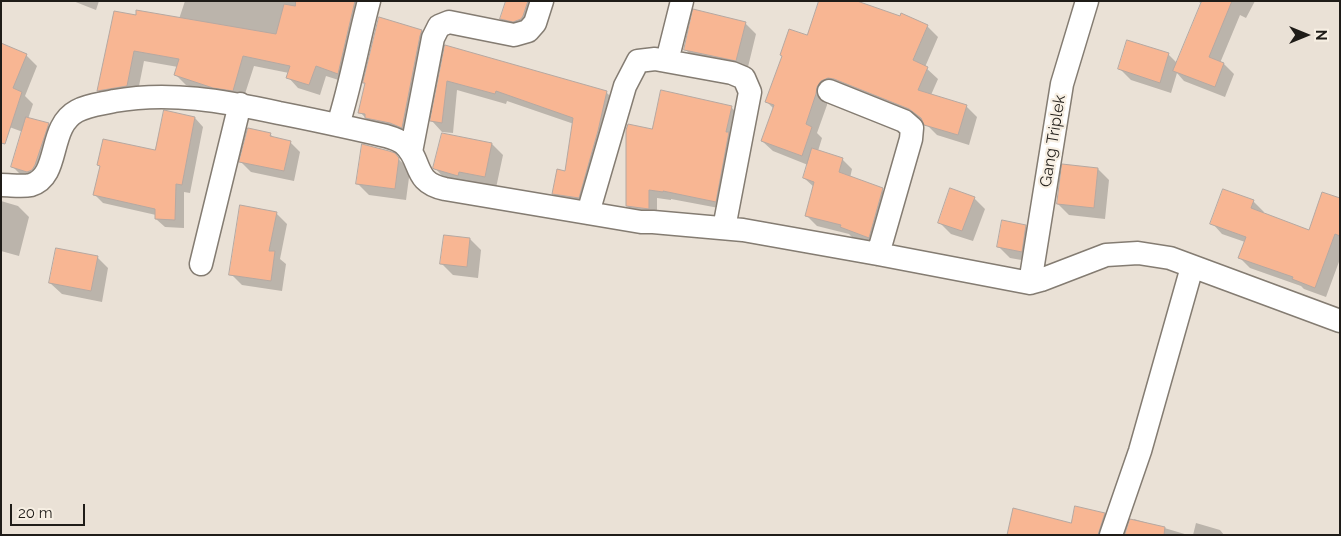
<!DOCTYPE html>
<html>
<head>
<meta charset="utf-8">
<style>
	body { margin:0 }
	#map { position:relative; width:1341px; height:536px; overflow:hidden; background:#eae1d6; font-family:Raleway,sans-serif }
	canvas { display:block }
	.frame { position:absolute; inset:0; border:2px solid #1f1c18; pointer-events:none }
	.north { position:absolute; left:1281px; top:10px; width:50px; height:50px; -webkit-text-stroke:4px #f7efe3; paint-order:stroke; rotate:90deg; font-size:14px; font-weight:700; line-height:20px; text-align:center; color:#1f1c18 }
	.north::after { content:''; display:block; margin:auto; width:18px; height:22px; background:#1f1c18; clip-path:polygon(50% 0,100% 100%,50% 72%,0 100%) }
	.scale { position:absolute; left:10px; top:504px; width:75px; height:22px; box-sizing:border-box; border:2px solid #1f1c18; border-top:0; padding-left:6px; font-size:15px; line-height:18px; white-space:nowrap; color:#1f1c18; -webkit-text-stroke:4px #f7efe3; paint-order:stroke }
</style>
</head>
<body>
<div id="map">
<canvas width="1341" height="536"></canvas>
<div class="frame"></div>
<div class="north">N</div>
<div class="scale">20 m</div>
</div>
<script>
const ctx = document.querySelector('canvas').getContext('2d');
ctx.lineJoin = 'round';
function fill(path, color) { ctx.fillStyle = color; ctx.fill(path, 'evenodd'); }
function trace(path, color, width, dash) { ctx.strokeStyle = color; ctx.lineWidth = width; ctx.lineCap = dash ? 'butt' : 'round'; ctx.setLineDash(dash || []); ctx.stroke(path); }
function drawText(font, color, halo, rows, align = 'center') {
  ctx.font = font + ' Raleway,sans-serif'; ctx.lineWidth = 4.5; ctx.setLineDash([]); ctx.textBaseline = 'middle'; ctx.strokeStyle = halo; ctx.fillStyle = color; for (const [text, x, y, turn = 0] of rows) {
    ctx.save(); ctx.translate(x, y); ctx.rotate((+turn || 0) * Math.PI / 180); ctx.textAlign = isNaN(turn) ? turn : align; if (halo) ctx.strokeText(text, 0, 0); ctx.fillText(text, 0, 0); ctx.restore();
  }
}
fill(new Path2D(`
	M 73,1 L 99,1 L 96,10 Z
	M 185,1 L 371,1 L 348,83 L 326,76 L 320,95 L 298,88 L 288,77 L 289,73 L 254,66 L 243,100 L 224,97 L 186,85 L 176,75 L 178,67 L 144,61 L 137,96 L 109,101 L 99,91 L 137,17 L 179,19 Z
	M 528,1 L 539,13 L 512,29 L 501,18 Z
	M 1195,1 L 1255,1 L 1246,18 L 1240,15 L 1220,63 L 1224,64 L 1234,74 L 1225,97 L 1184,81 L 1177,73 L 1171,93 L 1131,80 L 1120,69 L 1168,54 L 1177,63 L 1202,3 Z
	M 379,18 L 422,31 L 436,45 L 416,141 L 374,127 L 360,112 Z
	M 745,23 L 756,34 L 747,71 L 696,60 L 685,49 Z
	M 927,26 L 938,37 L 925,67 L 938,79 L 931,95 L 966,106 L 977,117 L 969,145 L 937,135 L 921,119 L 846,89 L 827,98 L 827,105 L 817,133 L 822,138 L 818,151 L 842,159 L 852,169 L 850,178 L 882,190 L 893,200 L 879,247 L 852,237 L 849,234 L 817,226 L 807,216 L 814,187 L 804,178 L 808,165 L 773,151 L 762,141 L 774,109 L 767,102 L 807,37 Z
	M 1,45 L 26,55 L 37,66 L 25,96 L 33,104 L 28,119 L 48,125 L 60,136 L 46,176 L 24,178 L 13,167 L 23,132 L 1,124 Z
	M 446,46 L 606,92 L 617,103 L 589,208 L 564,204 L 553,193 L 566,172 L 574,124 L 507,101 L 506,104 L 457,90 L 453,133 L 442,132 L 432,121 Z
	M 731,107 L 739,115 L 724,209 L 671,199 L 671,200 L 657,198 L 657,217 L 636,214 L 627,206 Z
	M 195,118 L 203,127 L 190,193 L 184,192 L 184,228 L 165,227 L 156,219 L 156,215 L 103,203 L 95,195 L 101,167 L 99,165 L 156,151 Z
	M 270,134 L 275,139 L 290,142 L 300,152 L 294,181 L 251,172 L 241,162 Z
	M 492,144 L 503,155 L 496,188 L 446,180 L 435,168 Z
	M 394,155 L 410,170 L 406,200 L 369,195 L 358,184 Z
	M 1098,169 L 1109,180 L 1105,219 L 1069,215 L 1058,204 Z
	M 974,198 L 985,209 L 973,241 L 951,234 L 940,223 Z
	M 1340,200 L 1340,259 L 1326,297 L 1304,289 L 1301,286 L 1250,268 L 1240,258 L 1245,242 L 1222,234 L 1212,223 L 1253,201 L 1264,212 L 1263,214 L 1310,231 Z
	M 1,201 L 18,206 L 29,217 L 19,256 L 1,251 Z
	M 276,213 L 287,224 L 280,259 L 286,264 L 282,291 L 242,285 L 231,274 Z
	M 1025,226 L 1037,237 L 1033,262 L 1010,258 L 999,247 Z
	M 470,239 L 481,250 L 478,278 L 453,275 L 442,264 Z
	M 97,257 L 108,268 L 102,302 L 62,294 L 50,283 Z
	M 1104,514 L 1115,525 L 1112,535 L 1008,535 L 1072,524 Z
	M 1134,519 L 1188,535 L 1126,535 Z
	M 1196,523 L 1220,530 L 1224,535 L 1193,535 Z`), '#0003');
const building = new Path2D(`
	M 296,1 L 355,1 L 338,74 L 316,66 L 309,85 L 286,78 L 290,66 L 243,56 L 233,91 L 213,88 L 174,75 L 179,59 L 134,51 L 127,86 L 97,91 L 114,11 L 136,15 L 136,10 L 276,34 L 284,4 L 295,6 Z
	M 506,1 L 528,1 L 523,16 L 521,19 L 513,22 L 500,19 Z
	M 819,1 L 857,1 L 900,16 L 901,13 L 928,25 L 913,60 L 928,67 L 918,90 L 967,105 L 958,135 L 924,125 L 921,118 L 909,109 L 834,79 L 828,78 L 821,81 L 817,87 L 816,94 L 806,124 L 812,127 L 802,156 L 761,141 L 774,105 L 765,102 L 782,56 L 780,55 L 789,29 L 807,35 Z
	M 1202,1 L 1232,1 L 1209,57 L 1224,63 L 1215,87 L 1173,71 Z
	M 693,9 L 746,22 L 736,61 L 684,50 Z
	M 379,17 L 422,30 L 420,36 L 402,128 L 390,123 L 365,118 L 365,114 L 358,113 L 365,83 L 363,83 Z
	M 1127,40 L 1169,53 L 1160,83 L 1118,69 Z
	M 1,43 L 27,54 L 13,88 L 22,92 L 5,144 L 1,143 Z
	M 445,45 L 607,91 L 598,131 L 579,198 L 552,194 L 557,169 L 565,171 L 573,118 L 496,91 L 495,94 L 447,81 L 442,123 L 430,121 Z
	M 661,90 L 732,106 L 726,132 L 729,132 L 716,202 L 663,191 L 663,192 L 649,190 L 649,209 L 626,206 L 626,130 L 628,124 L 652,129 Z
	M 164,110 L 195,117 L 182,185 L 176,184 L 175,220 L 155,219 L 155,209 L 93,195 L 100,166 L 97,165 L 103,139 L 155,150 Z
	M 26,117 L 49,123 L 35,165 L 32,170 L 27,172 L 11,167 Z
	M 248,128 L 271,133 L 270,136 L 291,141 L 284,171 L 239,162 Z
	M 442,133 L 492,143 L 485,177 L 459,172 L 458,176 L 434,169 L 433,168 Z
	M 362,144 L 389,151 L 395,153 L 399,158 L 395,189 L 356,184 Z
	M 812,148 L 843,158 L 839,172 L 883,188 L 869,238 L 840,227 L 841,225 L 805,216 L 814,182 L 803,178 Z
	M 1062,164 L 1098,168 L 1094,208 L 1057,204 Z
	M 950,188 L 975,197 L 962,231 L 938,223 Z
	M 1223,189 L 1254,200 L 1251,208 L 1309,230 L 1322,192 L 1340,198 L 1340,236 L 1335,234 L 1315,288 L 1292,279 L 1293,277 L 1238,258 L 1246,237 L 1210,224 Z
	M 240,205 L 277,212 L 269,251 L 275,251 L 271,281 L 229,275 Z
	M 1002,220 L 1026,225 L 1022,252 L 997,247 Z
	M 444,235 L 470,238 L 467,267 L 440,264 Z
	M 56,248 L 98,256 L 91,291 L 49,283 Z
	M 1075,506 L 1105,513 L 1098,535 L 1007,535 L 1013,508 L 1071,523 Z
	M 1130,519 L 1165,527 L 1164,535 L 1125,535 Z`);
fill(building, '#f8b693');
trace(building, '#b5a8a1', 1);
const street = new Path2D(`
	M 667,61 L 682,1
	M 829,91 L 904,121 L 912,128 L 911,139 L 878,254
	M 338,125 C 351,84 358,42 369,1
	M 411,152 L 433,38 L 439,26 L 449,22 L 514,35 L 528,31 L 535,23 L 542,1
	M 1,185 C 11,185 22,187 31,185 C 61,176 47,127 77,111 C 88,105 101,104 114,101 C 169,91 224,101 279,113 C 315,120 351,128 386,136 C 393,138 399,140 404,144 C 423,161 412,182 445,189 L 641,222 L 653,222 L 743,230 L 878,254 L 1030,283 L 1041,280 L 1106,255 L 1138,253 L 1170,258 L 1340,321
	M 588,213 L 625,86 L 638,61 L 655,59 L 732,73 L 744,78 L 750,92 L 724,228
	M 201,264 L 240,104
	M 1030,283 L 1062,84 L 1087,1
	M 1111,535 L 1140,451 L 1192,267`);
trace(street, '#847c72', 25);
trace(street, '#fff', 22);
drawText('16px', '#1f1c18', '#f7efe3', [
	["Gang Triplek",1053,141,-81]
]);
</script>
</body>
</html>
